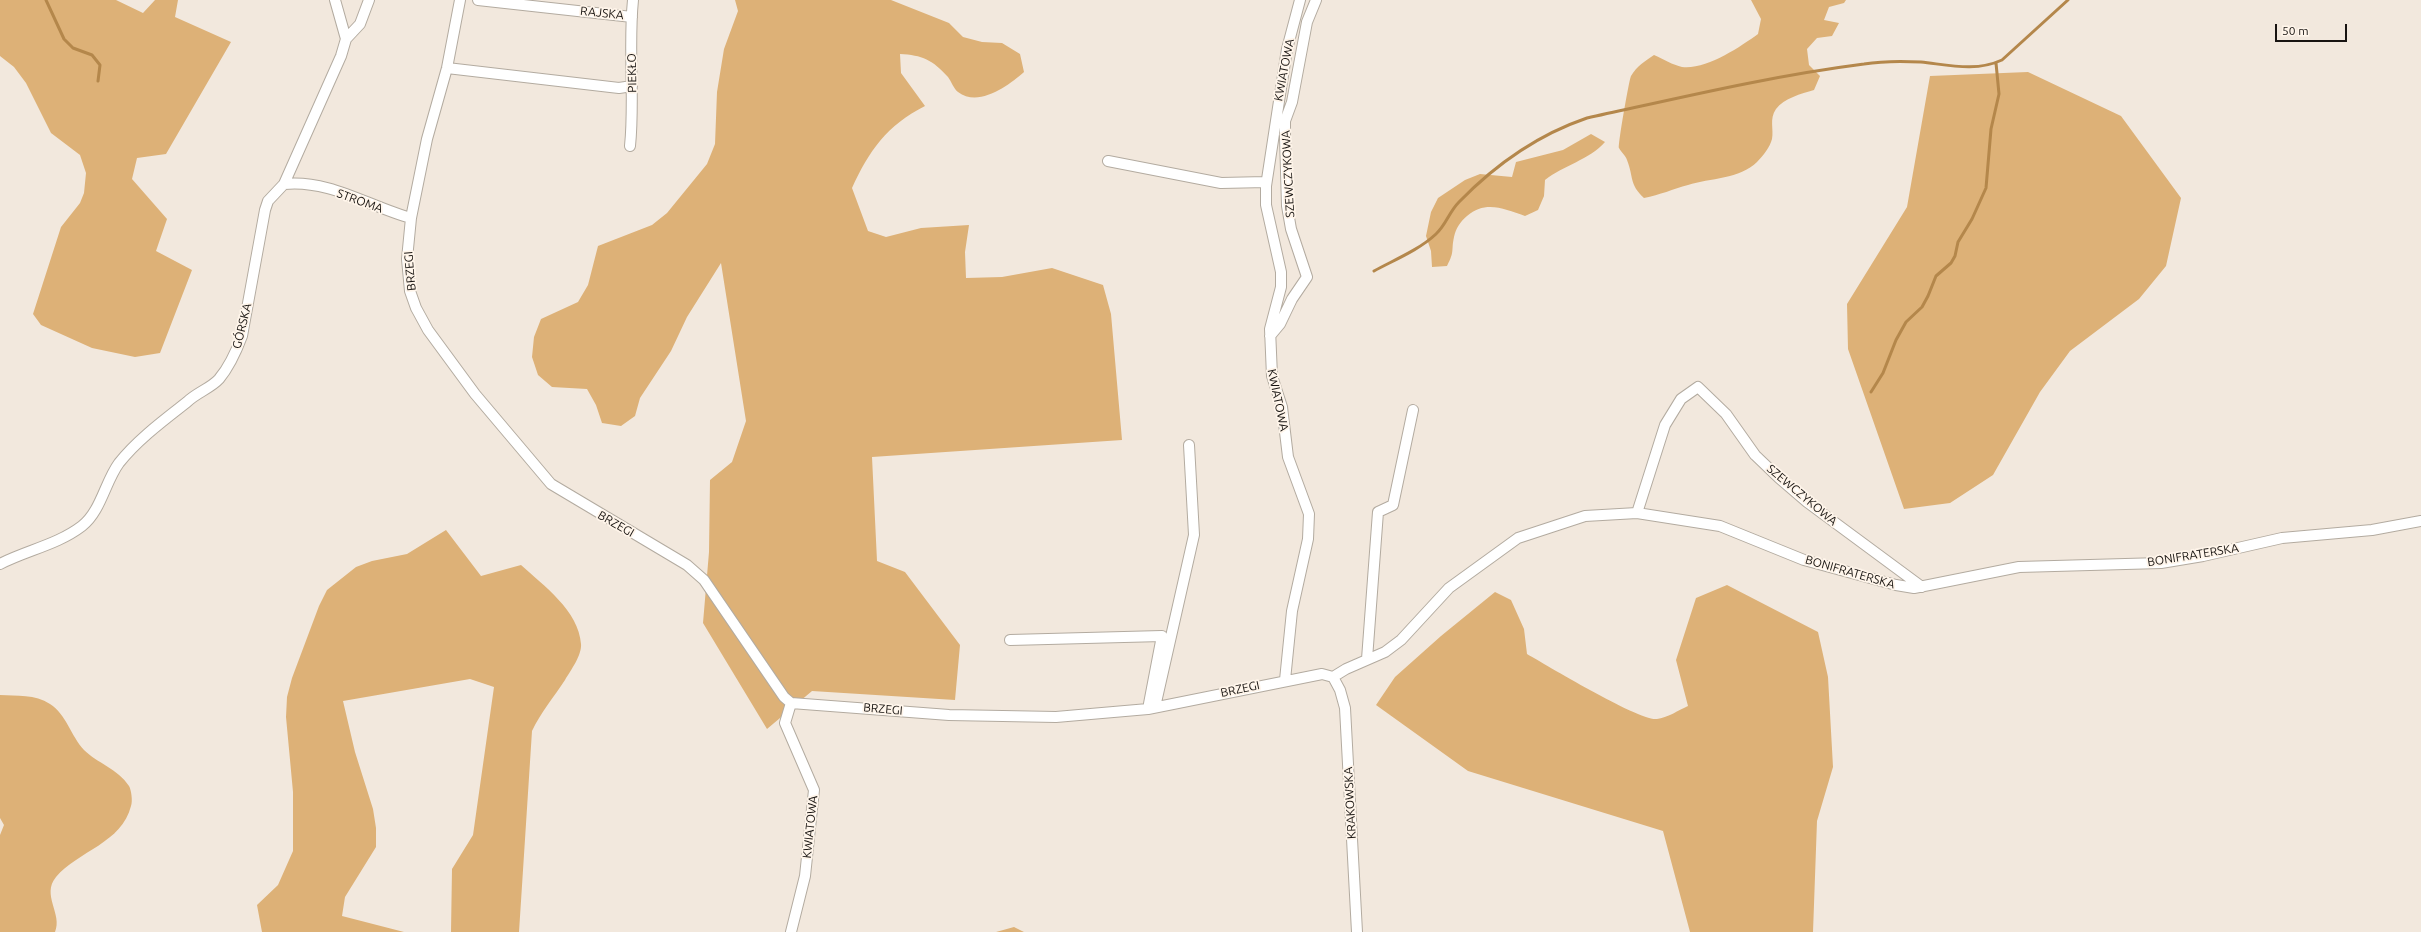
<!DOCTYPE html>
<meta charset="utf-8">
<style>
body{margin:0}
#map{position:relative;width:2421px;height:932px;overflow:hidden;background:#f2e8dd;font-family:Ubuntu,sans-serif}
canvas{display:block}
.scale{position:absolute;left:2275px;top:24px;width:72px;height:18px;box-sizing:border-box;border:2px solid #181411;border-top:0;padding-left:5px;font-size:12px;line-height:14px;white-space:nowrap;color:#181411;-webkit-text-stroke:3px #fff5ea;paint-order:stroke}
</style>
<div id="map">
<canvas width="2421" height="932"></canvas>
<div class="scale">50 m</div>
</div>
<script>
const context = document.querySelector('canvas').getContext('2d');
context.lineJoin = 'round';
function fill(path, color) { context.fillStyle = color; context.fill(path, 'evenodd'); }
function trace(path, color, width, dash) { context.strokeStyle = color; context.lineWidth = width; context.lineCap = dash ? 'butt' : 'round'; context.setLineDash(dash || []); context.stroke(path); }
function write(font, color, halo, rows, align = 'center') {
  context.font = font + ' Ubuntu,sans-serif'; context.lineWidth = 3.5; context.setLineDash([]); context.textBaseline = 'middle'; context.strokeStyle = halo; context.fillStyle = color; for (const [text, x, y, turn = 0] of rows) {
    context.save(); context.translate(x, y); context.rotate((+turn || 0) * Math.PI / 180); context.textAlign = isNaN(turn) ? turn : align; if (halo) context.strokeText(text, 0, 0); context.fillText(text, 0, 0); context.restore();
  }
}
const green = new Path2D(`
 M 0,0 L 116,0 L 143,13 L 155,0 L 178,0 L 175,17 L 231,42 L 166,154 L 137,158 L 132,179 L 167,219 L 156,251 L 192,270 L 160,353 L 135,357 L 92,348 L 41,325 L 33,314 L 61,227 L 80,203 L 84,193 L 86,173 L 80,155 L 51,133 L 26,83 L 14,67 L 0,56 Z
 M 735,0 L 891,0 L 949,23 L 963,37 L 982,42 L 1002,43 L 1020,54 L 1024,72 C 1009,85 979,108 958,92 C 954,89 951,81 948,77 C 933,60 922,55 900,54 L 901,73 L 925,106 C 887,125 869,151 852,188 L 868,231 L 886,237 L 921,228 L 969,225 L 965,252 L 966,278 L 1002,277 L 1052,268 L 1103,285 L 1111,314 L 1122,440 L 872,457 L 877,561 L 905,572 L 960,645 L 955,700 L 812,691 L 767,729 L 703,623 L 709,552 L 710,480 L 732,462 L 746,421 L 721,263 L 687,317 L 671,351 L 640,398 L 635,416 L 621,426 L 602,423 L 596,405 L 587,389 L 552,387 L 538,375 L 532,357 L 534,337 L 541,319 L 578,302 L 588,285 L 598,246 L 652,225 L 667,213 L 707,164 L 715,144 L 717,92 L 724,49 L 738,11 Z
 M 1751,0 L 1846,0 L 1844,3 L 1829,7 L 1824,20 L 1839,23 L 1832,36 L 1817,38 L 1807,49 L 1809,65 L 1820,76 L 1814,90 C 1801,94 1784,98 1776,109 C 1769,119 1774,129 1772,139 C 1770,147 1763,156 1757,162 C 1740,179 1710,178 1688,185 C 1673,189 1660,195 1644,198 C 1629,184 1634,178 1627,160 C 1626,156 1621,152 1619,148 C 1618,144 1629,80 1631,76 C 1637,66 1645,61 1654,55 C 1663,59 1673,65 1682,67 C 1706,70 1740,47 1758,34 L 1761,19 Z
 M 2028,72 L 2121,116 L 2181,198 L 2166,266 L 2139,299 L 2070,351 L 2040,392 L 1993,475 L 1950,503 L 1904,509 L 1848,349 L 1847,304 L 1907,207 L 1930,76 Z
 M 1591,134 L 1605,142 C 1589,160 1564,165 1545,180 L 1544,196 L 1538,210 L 1525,216 C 1504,209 1486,200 1467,216 C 1460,222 1456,228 1454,237 C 1451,251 1455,251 1447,266 L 1432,267 L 1431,251 L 1426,236 L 1431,212 L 1438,198 L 1465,180 L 1480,174 L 1512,177 L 1516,162 L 1563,150 Z
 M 446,530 L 481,576 L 521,565 C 543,585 579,611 581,644 C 582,655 571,670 565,680 C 554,697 541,712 532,731 L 519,932 L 451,932 L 452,869 L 473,835 L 494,687 L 470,679 L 343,701 L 355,752 L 373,809 L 376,828 L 376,847 L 345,897 L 342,916 L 404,932 L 262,932 L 257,905 L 278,885 L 293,851 L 293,792 L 286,717 L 287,697 L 292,678 L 319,606 L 327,590 L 356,567 L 372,561 L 407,554 Z
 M 1727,585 L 1818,632 L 1828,677 L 1833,767 L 1817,821 L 1813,932 L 1690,932 L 1663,831 L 1468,771 L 1376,705 L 1395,677 L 1441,636 L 1495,592 L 1511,600 L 1524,629 L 1527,654 C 1546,665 1641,722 1657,719 C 1667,718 1679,710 1688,706 L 1676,660 L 1696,598 Z
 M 0,695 C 17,696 35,694 50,704 C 66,714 71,736 84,750 C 97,763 118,769 129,786 C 131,789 133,801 131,806 C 122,843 78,851 56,877 C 41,895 63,914 55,932 L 0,932 L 0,835 L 4,825 L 0,818 Z
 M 1014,927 L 1024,932 L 996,932 Z`);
const stream = new Path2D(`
 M 46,0 L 64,39 L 73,48 L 92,55 L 100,65 L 98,81
 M 1374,271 C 1394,260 1419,250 1436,234 C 1446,225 1449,212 1459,202 C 1495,165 1537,135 1587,118 C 1679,98 1770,76 1864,64 C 1882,61 1903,61 1921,62 C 1949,65 1976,72 2002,60 L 2068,0
 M 1871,392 L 1883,373 L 1896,340 L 1906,322 L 1922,307 L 1928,296 L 1936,276 L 1951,263 L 1955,256 L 1958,242 L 1972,219 L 1986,188 L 1991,129 L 1999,94 L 1996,63`);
const street = new Path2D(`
 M 335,0 L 346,39
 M 460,0 L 447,68 L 427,139 L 411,218 L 407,259 L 410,291 L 416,308 L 428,330 L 475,394 L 551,484 L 687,565 L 704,580 L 784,697 L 791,703 L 949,715 L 1056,717 L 1148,709 L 1322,674 L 1333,677
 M 478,0 L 632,17
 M 447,68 L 619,88 L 632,86
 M 630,146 C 635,98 628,49 633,0
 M 1108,161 L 1221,183 L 1266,182
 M 284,184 C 329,179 370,207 411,218
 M 1270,336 L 1280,324 L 1292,299 L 1307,277 L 1291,229 L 1287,206 L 1285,136 L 1285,121 L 1292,102 L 1307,22 L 1316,0
 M 1637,513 L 1665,425 L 1681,399 L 1698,387 L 1726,414 L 1755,455 L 1779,478 L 1807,502 L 1922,587
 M 0,564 C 27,550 57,545 82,526 C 101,511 105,482 119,463 C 137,440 164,420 187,402 C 196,393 211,388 219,379 C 230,366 236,352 242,336 L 265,210 L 268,201 L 284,184 L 341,56 L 346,39 L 360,24 L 369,0
 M 1010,640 L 1162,636 L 1148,709
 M 1367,659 L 1378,512 L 1393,505 L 1413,410
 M 1333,677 L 1346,669 L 1385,652 L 1401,640 L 1449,588 L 1518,538 L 1585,516 L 1637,513 L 1720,526 L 1804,560 L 1896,585 L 1914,588 L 2019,567 L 2161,563 L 2203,556 L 2282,538 L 2372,530 L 2421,521
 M 1333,677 L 1340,690 L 1345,708 L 1357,932
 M 1285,680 L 1292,611 L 1308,539 L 1309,514 L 1288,457 L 1282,407 L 1272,376 L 1270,329 L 1281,287 L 1281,272 L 1266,205 L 1266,186 L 1287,49 L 1300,0
 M 791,703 L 785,723 L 814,790 L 805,876 L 791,932
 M 1155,707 L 1194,535 L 1189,445`);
const streetNames = [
 ["RAJSKA",602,13,6],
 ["KWIATOWA",1284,70,-79],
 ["PIEKŁO",632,73,-91],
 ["SZEWCZYKOWA",1288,174,-93],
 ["STROMA",360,201,20],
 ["BRZEGI",410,271,-95],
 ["GÓRSKA",242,326,-76],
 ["KWIATOWA",1278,400,78],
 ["SZEWCZYKOWA",1802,495,40],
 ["BRZEGI",616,524,30],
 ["BONIFRATERSKA",2193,555,-9],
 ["BONIFRATERSKA",1850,572,16],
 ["BRZEGI",1240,689,-12],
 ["BRZEGI",883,709,5],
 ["KRAKOWSKA",1350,803,-93],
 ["KWIATOWA",810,827,-84]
];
fill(green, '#ddb177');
trace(stream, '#b4874b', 3);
trace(street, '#b3aba0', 12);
trace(street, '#fff', 10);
write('12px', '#181411', '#fff5ea', streetNames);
</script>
